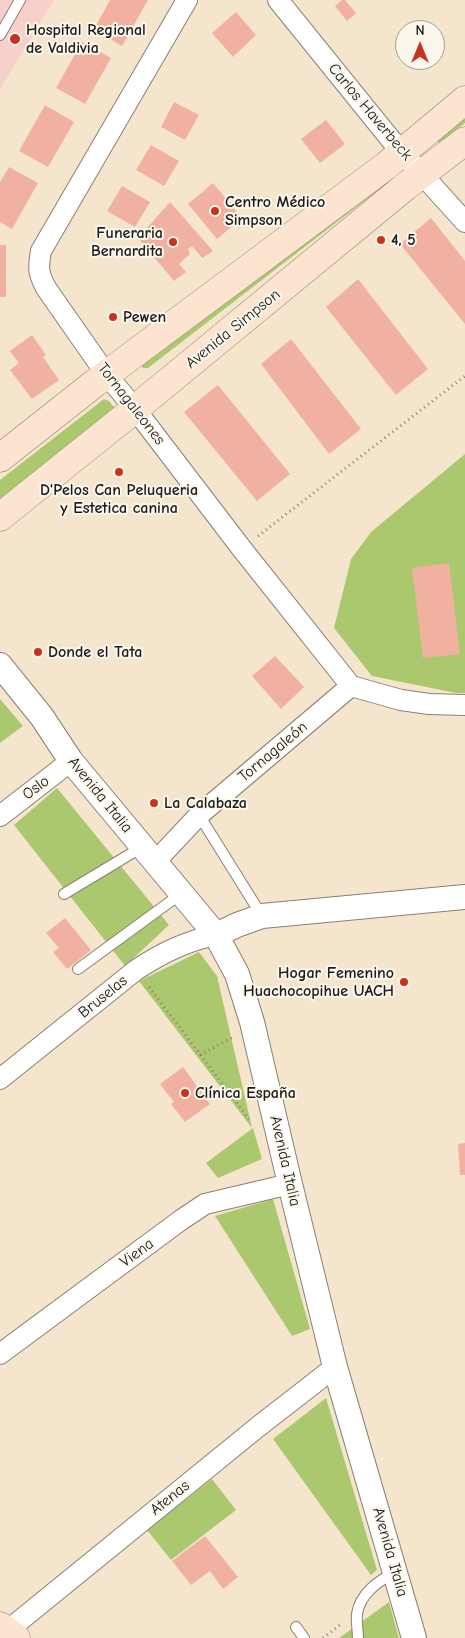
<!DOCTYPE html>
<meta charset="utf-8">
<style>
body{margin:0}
#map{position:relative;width:465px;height:1638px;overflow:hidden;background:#f6e5cd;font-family:"Comic Neue",sans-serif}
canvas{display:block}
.north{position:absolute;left:395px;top:20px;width:50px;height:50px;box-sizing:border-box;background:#fbf7ec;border:1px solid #a29f99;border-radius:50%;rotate:0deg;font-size:14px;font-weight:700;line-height:20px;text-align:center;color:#1c1c1c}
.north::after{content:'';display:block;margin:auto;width:18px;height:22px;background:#c8321e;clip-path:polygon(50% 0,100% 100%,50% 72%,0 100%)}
</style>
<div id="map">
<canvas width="465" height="1638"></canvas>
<div class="north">N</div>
</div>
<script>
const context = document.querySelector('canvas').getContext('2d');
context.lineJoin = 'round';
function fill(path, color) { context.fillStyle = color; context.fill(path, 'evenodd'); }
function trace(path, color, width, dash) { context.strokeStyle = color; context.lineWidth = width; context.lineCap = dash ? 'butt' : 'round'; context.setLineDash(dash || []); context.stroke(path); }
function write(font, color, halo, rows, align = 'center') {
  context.font = font + ' "Comic Neue",sans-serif'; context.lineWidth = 4; context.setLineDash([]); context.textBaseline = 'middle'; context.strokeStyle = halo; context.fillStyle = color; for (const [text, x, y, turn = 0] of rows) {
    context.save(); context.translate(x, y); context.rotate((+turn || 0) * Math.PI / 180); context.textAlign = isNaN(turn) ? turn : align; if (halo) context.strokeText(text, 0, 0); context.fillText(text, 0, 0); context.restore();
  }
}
const built = new Path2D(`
 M 0,0 L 54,0 L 0,89 Z`);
const green = new Path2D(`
 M 465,110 L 465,123 L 439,143 L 432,135 Z
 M 390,178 L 390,181 L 148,368 L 143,368 L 140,364 Z
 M 104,399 L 109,401 L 114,407 L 114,411 L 0,500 L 0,480 Z
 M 465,454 L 465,693 L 456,693 L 372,676 L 334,628 L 351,559 L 371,532 Z
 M 0,699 L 23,726 L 0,743 Z
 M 57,788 L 169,925 L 125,966 L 14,825 Z
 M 199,952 L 217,976 L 252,1128 L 139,981 Z
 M 253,1128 L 262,1159 L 218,1178 L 206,1163 Z
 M 273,1199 L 310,1329 L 292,1336 L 215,1216 Z
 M 326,1398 L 377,1570 L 371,1575 L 273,1439 Z
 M 212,1479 L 236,1510 L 171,1560 L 147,1530 Z
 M 389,1602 L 399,1638 L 339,1638 Z`);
const building = new Path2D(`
 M 110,0 L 148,0 L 122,46 L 94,29 Z
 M 342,0 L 345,0 L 356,13 L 347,21 L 335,6 Z
 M 236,12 L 256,35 L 233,57 L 212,33 Z
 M 82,42 L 111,58 L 85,104 L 56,88 Z
 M 174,102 L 199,115 L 185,140 L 161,127 Z
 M 45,105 L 74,122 L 48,167 L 19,151 Z
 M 326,120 L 345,144 L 320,163 L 301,139 Z
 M 151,145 L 179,161 L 164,186 L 136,170 Z
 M 9,167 L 38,183 L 12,229 L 0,222 L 0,182 Z
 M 213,183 L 242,218 L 217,239 L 188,204 Z
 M 122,186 L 150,202 L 135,227 L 107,211 Z
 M 170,202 L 213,251 L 202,258 L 192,246 L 188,249 L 190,254 L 179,264 L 186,272 L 174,281 L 138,238 Z
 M 431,218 L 465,261 L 465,324 L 400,244 Z
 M 0,245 L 6,245 L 6,297 L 0,297 Z
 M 358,279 L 428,369 L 396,395 L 326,307 Z
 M 32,335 L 46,355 L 43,357 L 59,380 L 32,399 L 10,370 L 19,363 L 10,351 Z
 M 291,339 L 361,429 L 329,454 L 261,364 Z
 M 218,385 L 290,474 L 257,501 L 184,412 Z
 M 449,563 L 460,654 L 423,658 L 412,568 Z
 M 275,656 L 304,687 L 281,709 L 252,676 Z
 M 65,918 L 91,950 L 67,969 L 53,952 L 59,948 L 46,933 Z
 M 183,1067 L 210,1104 L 185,1122 L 171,1104 L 174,1102 L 160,1084 Z
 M 465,1143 L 465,1175 L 460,1175 L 458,1144 Z
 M 205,1536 L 238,1577 L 223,1589 L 210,1571 L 191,1585 L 172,1561 Z`);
const path = new Path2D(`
 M 258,536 L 465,376
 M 149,987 L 249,1119
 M 200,1055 L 233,1037
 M 323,1638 L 340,1625`);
const service = new Path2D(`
 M 0,35 L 20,0
 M 199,815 L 262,916
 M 64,894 L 142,847
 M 78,969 L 182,893
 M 296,1627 L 304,1638
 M 358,1638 C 358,1630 356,1622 357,1614 C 360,1593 379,1581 396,1571`);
const minor = new Path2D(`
 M 187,0 L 41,251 C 38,268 38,273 46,288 L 106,374 L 135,409 L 242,549 L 351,686 L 401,700 L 429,704 L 465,705
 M 278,0 L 392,141 L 465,222
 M 0,816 L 71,761
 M 155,862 L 199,815 L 351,686
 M 0,1079 L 136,970 C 162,953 186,941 216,935
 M 0,1354 L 181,1220 L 205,1204 L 290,1184
 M 6,1638 L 7,1631 L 259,1426 L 335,1367`);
const tertiary = new Path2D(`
 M 0,665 L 42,717 L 71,761 L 216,935 L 237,974 L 252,1022 L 290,1184 L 335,1367 L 414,1638
 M 216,935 L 237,925 L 262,916 L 465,897`);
const secondary = new Path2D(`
 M 0,458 L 95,383 L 387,165 L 465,100
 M 0,517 L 135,409 L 406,186 L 465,141
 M 0,1626 L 16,1638`);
const markers = [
 [15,39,6,"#c8321e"],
 [215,211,5,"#c8321e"],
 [381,240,5,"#c8321e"],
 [173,242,5,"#c8321e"],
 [113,317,5,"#c8321e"],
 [119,472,5,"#c8321e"],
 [38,652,5,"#c8321e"],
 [154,803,5,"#c8321e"],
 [404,982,5,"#c8321e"],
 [185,1093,5,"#c8321e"]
];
const poiNames = [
 ["Hospital Regional",26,30],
 ["de Valdivia",26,48],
 ["Centro Médico",225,202],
 ["Simpson",225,220],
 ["Funeraria",163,233,"right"],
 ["Bernardita",163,251,"right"],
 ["4, 5",391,240],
 ["Pewen",123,317],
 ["D'Pelos Can Peluqueria",119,490,"center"],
 ["y Estetica canina",119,508,"center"],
 ["Donde el Tata",48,652],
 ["La Calabaza",164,803],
 ["Hogar Femenino",394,973,"right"],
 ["Huachocopihue UACH",394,991,"right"],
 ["Clínica España",195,1093]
];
const streetNames = [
 ["Carlos Haverbeck",370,112,50],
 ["Avenida Simpson",233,329,-39],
 ["Tornagaleones",131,404,52],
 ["Tornagaleón",273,752,-40],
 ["Oslo",36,788,-37],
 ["Avenida Italia",100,795,51],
 ["Bruselas",103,997,-39],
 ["Avenida Italia",285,1161,77],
 ["Viena",137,1253,-36],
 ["Atenas",170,1498,-39],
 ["Avenida Italia",390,1552,74]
];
fill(built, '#f7d0cc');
fill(green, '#acc86f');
fill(building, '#f1b1a1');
trace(service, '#898074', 12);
trace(minor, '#898074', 22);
trace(tertiary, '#898074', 26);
trace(secondary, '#898074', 29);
trace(path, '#898074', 3, [1, 4]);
trace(service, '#fff', 10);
trace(minor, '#fff', 20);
trace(tertiary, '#fff', 24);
trace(secondary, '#fde4d0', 28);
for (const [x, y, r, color] of markers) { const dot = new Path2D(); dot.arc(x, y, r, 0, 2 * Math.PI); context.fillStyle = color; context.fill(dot); trace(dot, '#fbf7ec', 2); }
write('bold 16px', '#1c1c1c', '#fbf7ec', poiNames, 'left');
write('16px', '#1c1c1c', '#fbf7ec', streetNames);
</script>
